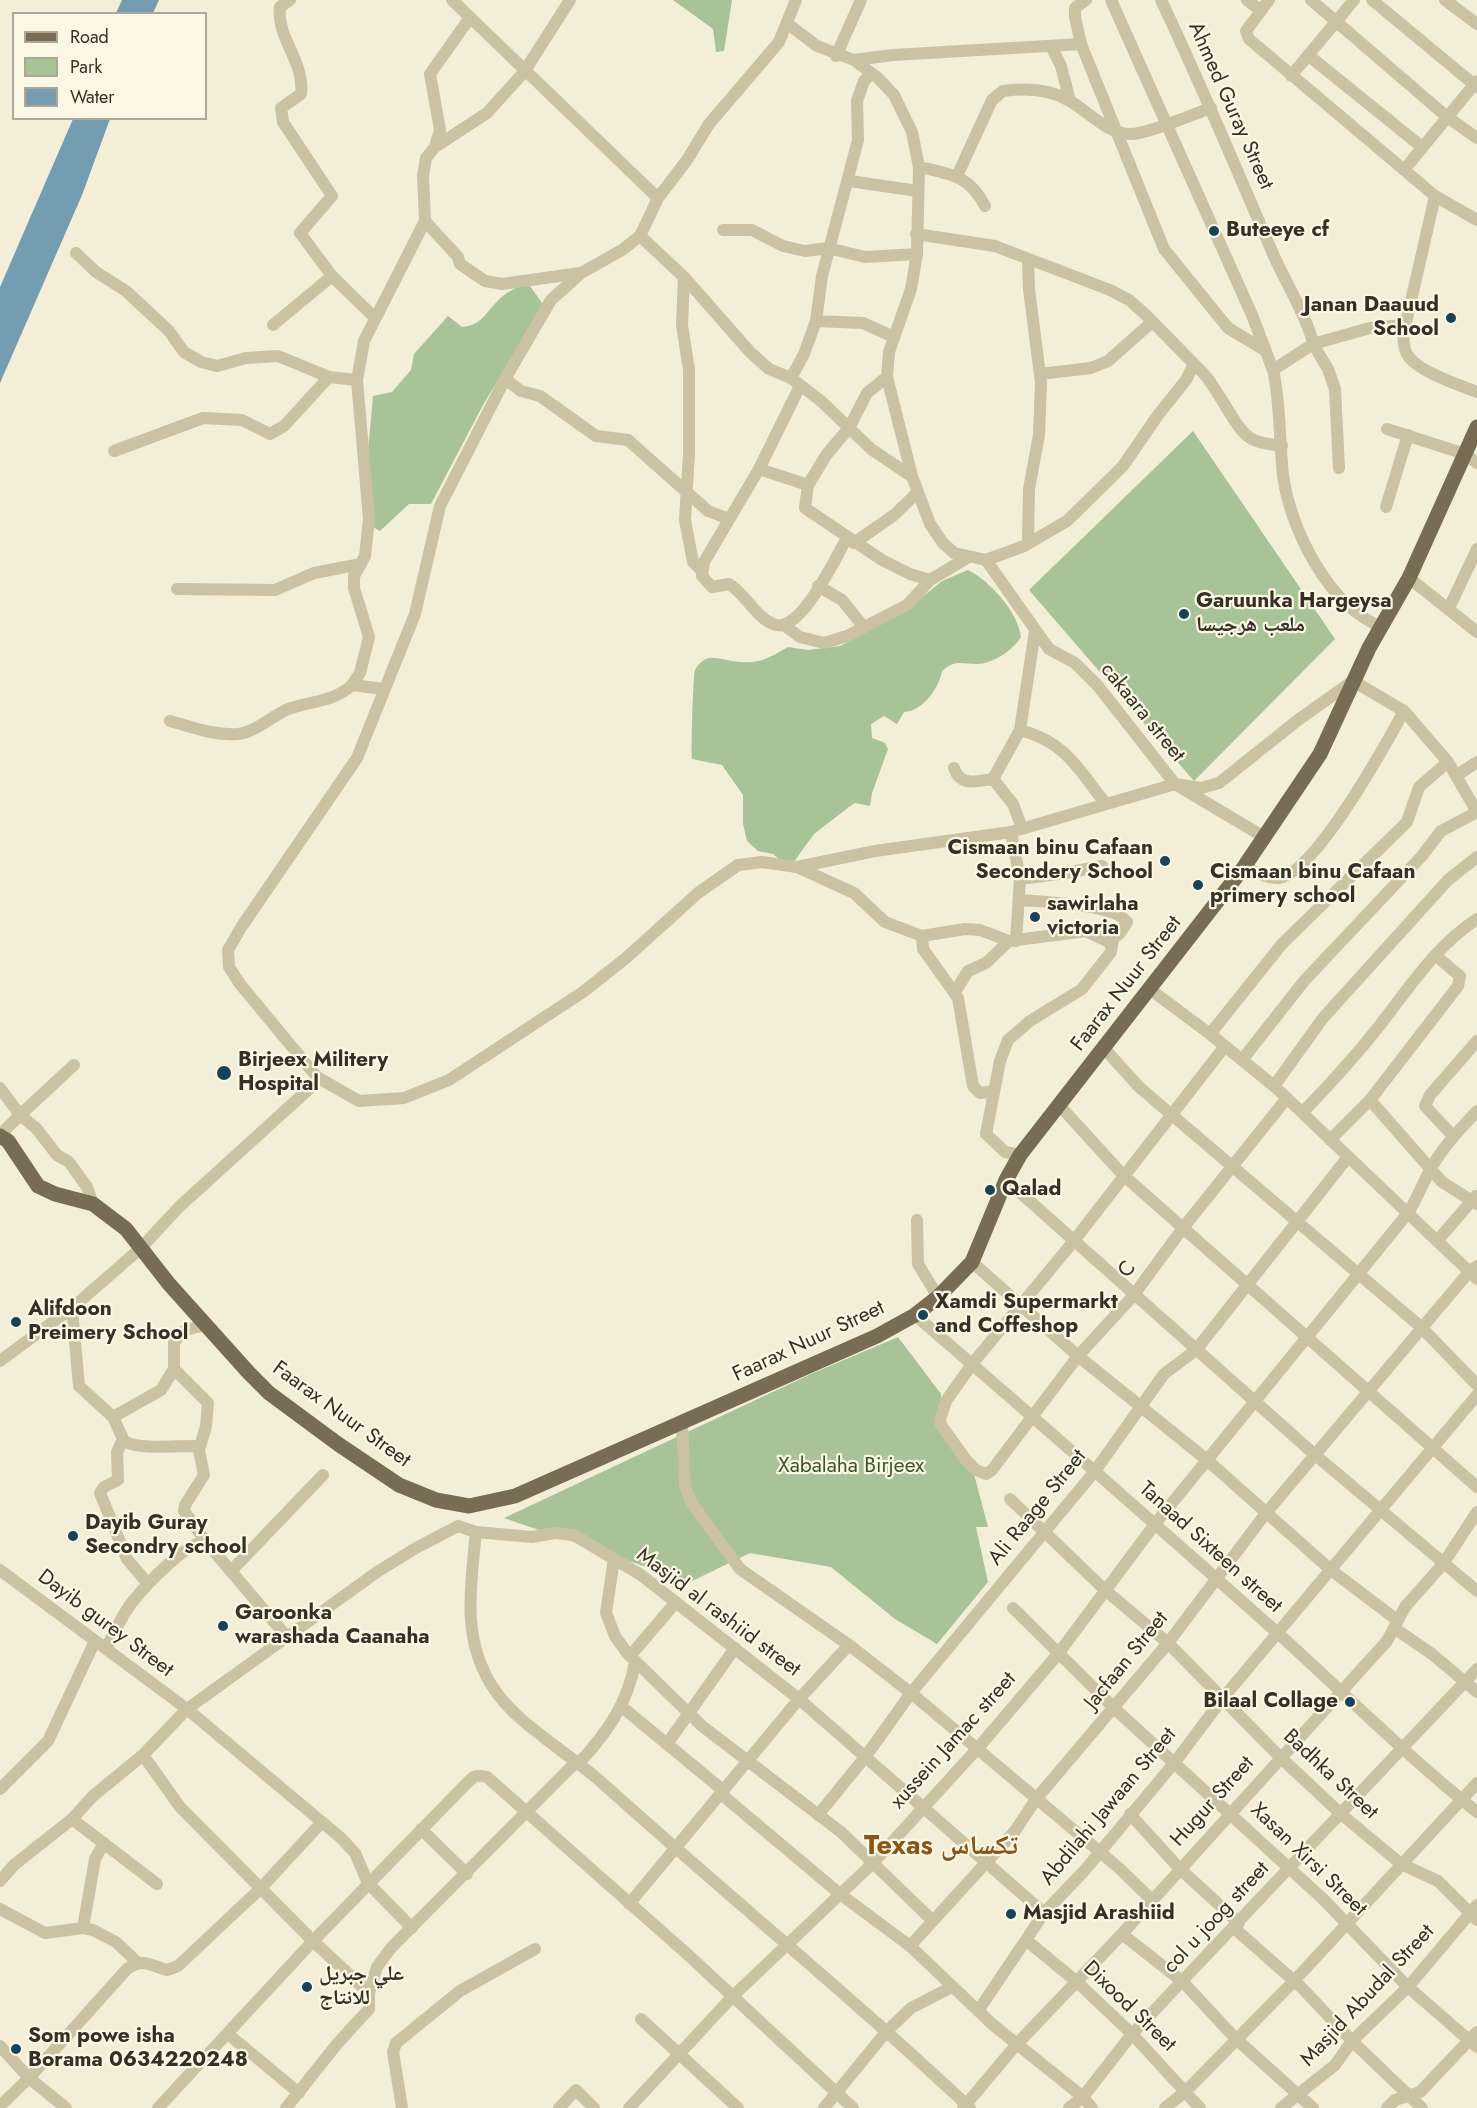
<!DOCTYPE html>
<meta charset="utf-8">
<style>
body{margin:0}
#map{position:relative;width:1477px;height:2108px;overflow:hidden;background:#f3eed7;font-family:Jost,sans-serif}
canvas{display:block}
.legend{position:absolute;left:12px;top:12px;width:195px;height:108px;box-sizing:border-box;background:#faf7e4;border:2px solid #aca798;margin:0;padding:8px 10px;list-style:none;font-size:18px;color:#362f25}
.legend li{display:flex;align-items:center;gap:12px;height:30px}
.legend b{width:30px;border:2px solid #aca798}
</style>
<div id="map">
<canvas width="1477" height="2108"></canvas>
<ul class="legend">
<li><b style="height:8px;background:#796c55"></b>Road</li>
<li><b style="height:16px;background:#a7c397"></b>Park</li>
<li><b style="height:16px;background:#749db2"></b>Water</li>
</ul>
</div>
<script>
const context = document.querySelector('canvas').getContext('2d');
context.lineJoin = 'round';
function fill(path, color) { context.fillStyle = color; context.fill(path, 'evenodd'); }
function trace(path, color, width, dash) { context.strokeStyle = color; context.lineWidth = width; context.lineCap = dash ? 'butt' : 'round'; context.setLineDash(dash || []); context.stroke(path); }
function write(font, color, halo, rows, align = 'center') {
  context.font = font + ' Jost,"Noto Naskh Arabic",sans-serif'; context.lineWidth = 4.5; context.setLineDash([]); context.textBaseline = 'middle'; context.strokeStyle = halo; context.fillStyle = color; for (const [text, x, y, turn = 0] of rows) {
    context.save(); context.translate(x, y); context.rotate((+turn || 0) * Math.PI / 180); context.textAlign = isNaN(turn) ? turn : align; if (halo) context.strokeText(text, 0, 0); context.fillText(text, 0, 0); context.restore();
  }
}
const green = new Path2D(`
 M 673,0 L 732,0 L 724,51 L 716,52 L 713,29 Z
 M 524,284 L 530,286 L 542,303 L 541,309 L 483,405 L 431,504 L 409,504 L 380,531 L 373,527 L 368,452 L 373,396 L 392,392 L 411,370 L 414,354 L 448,316 L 462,327 C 483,326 488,308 503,296 C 509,291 516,288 524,284 Z
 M 1193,431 L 1335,639 L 1194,781 L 1029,590 Z
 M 968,570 C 990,581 1018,612 1021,637 C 1013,650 993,664 977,664 C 961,664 956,659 942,671 C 939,688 923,711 904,712 L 897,724 L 884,716 L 871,724 L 872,738 L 885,743 L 888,749 L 872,793 L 870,806 L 855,803 L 849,807 L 814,834 L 793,863 L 785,864 L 773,854 L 758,851 L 747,841 L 743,824 L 743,795 L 722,765 L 692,759 C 691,751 693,676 695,670 C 697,666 703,659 709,658 C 715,657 725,660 732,661 C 758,665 765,660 788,647 L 808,650 L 840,646 L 905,611 L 942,581 Z
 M 898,1337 L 941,1394 L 940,1420 L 974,1474 L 988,1527 L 976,1527 L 988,1582 L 937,1644 L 895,1619 L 831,1567 L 750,1553 L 690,1582 L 504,1518 L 811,1374 Z`);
const water = new Path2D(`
 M 122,0 L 159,0 L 153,13 L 116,13 Z
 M 73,119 L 110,119 L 82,195 L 0,383 L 0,287 Z`);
const minor = new Path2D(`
 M 290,0 L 280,7 C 276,38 305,61 301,94 L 281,108 L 283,122 L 332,196 L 300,233 L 332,276 L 375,318
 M 452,0 L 658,198
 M 796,0 L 779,42 L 709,124 L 687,160 L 658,198 L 640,236 L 622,250 L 581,273 L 551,300 L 505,379 L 440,506 L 415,614 L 357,758 L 242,926 L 228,950 L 229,967 L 240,984 L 317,1077 L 359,1101 L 404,1098 L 449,1080 L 583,992 L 626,958 L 698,893 L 738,865 L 762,862 L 797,867 L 875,851 L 1011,832 L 1175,784 L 1201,788 L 1219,783 L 1298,720 L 1353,681 L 1404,711 L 1448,762 L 1477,812 L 1441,831 L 1421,857 L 1304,981 L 1242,1060
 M 1086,0 L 1075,8 L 1075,17 L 1081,44 L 1164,249 L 1228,328 L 1263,349
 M 1111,0 L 1252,315 L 1273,370
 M 1161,0 C 1201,84 1237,171 1274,256 C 1284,279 1310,323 1313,344 L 1273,370 C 1281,405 1279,440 1283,475 C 1290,529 1329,607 1382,627
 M 1247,0 L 1260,10
 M 1269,0 L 1246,31 L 1249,39 L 1435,196 L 1477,220
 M 1311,0 L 1446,116 L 1477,138
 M 1372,0 L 1477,87
 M 1445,0 L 1477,24
 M 788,24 L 817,46 L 854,60 L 893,55 L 1081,44
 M 1051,46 L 1061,66 L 1070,101
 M 1308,55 L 1422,147
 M 836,56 L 861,0
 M 854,60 L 878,78 L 894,95 L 912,132 L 919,167 L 917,254 L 911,289 L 889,352 L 887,377 L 912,476 L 930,524 L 943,543 L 954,553 L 986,560 L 1024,546 L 1067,521 L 1123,466 L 1158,415 L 1186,380 L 1194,364 L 1145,314 L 1129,300 L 1110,290 L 995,246 L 916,234
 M 1291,76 L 1354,0
 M 435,147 L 440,130 L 430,74 L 469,19
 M 919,167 C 950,174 969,175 985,206
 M 1404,170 L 1477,81
 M 957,176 L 992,100 L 1003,91 C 1026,88 1050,89 1070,101 C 1089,112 1107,134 1131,134 C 1150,133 1191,115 1211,108
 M 849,181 L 918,191
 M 1435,196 L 1403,336 C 1404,341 1404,350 1407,354 C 1416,371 1459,385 1477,392
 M 425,221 L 458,257 L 460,264 L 485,281 L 502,284 L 580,273
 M 723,230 L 752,230 L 783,246 L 805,251 L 828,248 L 865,257 L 917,254
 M 640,236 L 684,277 L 750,352 L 769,369 L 791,378 L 821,401 L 871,449 L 911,476
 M 76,253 L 96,272 L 126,291 L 169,331 L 184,352 L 201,362 L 217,366 L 246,358 L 278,356 L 329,377 L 357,380
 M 684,277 L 682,325 L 689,370 L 689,454 L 685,520 L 693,562 L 702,571
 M 816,321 L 863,323 L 894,337
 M 273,325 L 332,276
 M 1194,364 C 1218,384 1231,424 1250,438 C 1259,444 1271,444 1282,446
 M 1040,374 L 1091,368 L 1108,361 L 1152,322
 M 887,377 L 867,393 L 849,428 L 827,454 L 808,485 L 805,508 L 882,560 L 910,574 L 930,580
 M 791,378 L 804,354 L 816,321 L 822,276 L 858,140 L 857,101 L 864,81 L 871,74
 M 505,379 L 521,391 L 540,396 L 596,436 L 628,440 L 708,511 L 729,519
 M 800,386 L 759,469 L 704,562 L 702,576 L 712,587 L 729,584 C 746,594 754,616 773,624 C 800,636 835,558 847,538
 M 1387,429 L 1465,454 L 1477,463
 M 114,451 L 203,418 L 242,420 L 270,434 L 284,426 L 329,377
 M 1339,468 L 1335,389 L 1328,369 L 1313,344 L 1370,328 L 1405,325
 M 759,469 L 808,485
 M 1386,507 L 1408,435
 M 1028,542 L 1029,489 L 1039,435 L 1041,383 L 1029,289 L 1028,261
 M 854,543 L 894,515 L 918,492
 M 986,560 L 1049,649 L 1075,663 L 1098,686 L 1175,784 L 1264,837
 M 1409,578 L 1477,632
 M 818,586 L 842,600 L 863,626
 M 177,589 L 275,590 L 314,573 L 361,564
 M 1449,608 L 1477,549
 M 785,626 L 800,637 L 824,643 L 847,636 L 907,605 L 930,580 L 967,558
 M 352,685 L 360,673 L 369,637 L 354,588 L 354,576 L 365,556 L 369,519 L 357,380 L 364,341 L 425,221 L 423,176 L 426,158 L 435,147 L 487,113 L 524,72 L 570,0
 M 170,721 C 192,727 215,736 238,734 C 256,732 272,716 288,709 C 310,701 334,702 352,685 L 384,689
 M 1020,730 C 1066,742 1078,769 1106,804
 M 954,768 C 960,787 976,781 993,779
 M 1456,776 L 1477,762
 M 1022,828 L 1013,804 L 993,779 L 1020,730 L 1035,631
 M 1011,832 L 1020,879 L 1016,941
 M 797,867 L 854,893 L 885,922 L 922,936 L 965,929 L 980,930 L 1009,941 L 1086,931 L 1109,942 L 1120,933 L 1127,922 C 1114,904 1043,902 1020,900
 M 1244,867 C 1255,872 1268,879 1279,878 C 1315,873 1386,744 1404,711
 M 1020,879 L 1066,873 L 1102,866
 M 922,936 L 923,949 L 958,998 L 973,1086 L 980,1093 L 994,1091
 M 1151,990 L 1210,1034 L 1274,1086 L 1477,1279
 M 955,992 L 968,971 L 986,963 L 1009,941
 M 1210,1034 L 1282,944 L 1407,822 L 1419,787 L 1448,762
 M 1225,1046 L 1073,1242 L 972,1364 L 946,1401 L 940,1420 L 941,1425 L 966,1460 L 976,1470 L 986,1474 L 992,1470 L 1078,1356 L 1133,1296 L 1183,1228 L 1287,1098
 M 1103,1047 L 1139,1087 L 1421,1327 L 1477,1385
 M 74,1065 L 20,1115 L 36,1128 L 57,1155 L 69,1162 L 87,1187 L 93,1204
 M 1274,1086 L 1323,1018 L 1448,880 L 1477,857
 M 0,1088 L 20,1115 L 0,1135
 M 1370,1100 L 1442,1182 L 1477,1204
 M 1060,1106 L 1123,1175 L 1477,1487
 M 1303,1112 C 1328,1086 1353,1059 1376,1030 C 1407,991 1435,946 1477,919
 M 1453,1136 L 1425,1106 L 1430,1095 L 1477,1041
 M 1330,1140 L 1370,1100 L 1458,986 L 1460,976 L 1435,955
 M 1020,1155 L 1005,1152 L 986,1134 L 1000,1061 L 1008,1040 L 1030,1021 L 1082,989 L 1111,952 L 1113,939
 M 1006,1180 L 1314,1454 L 1477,1591
 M 917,1220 L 918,1264 L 938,1297
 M 1437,1241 L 1476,1196
 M 972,1262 L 1078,1356 L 1207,1460 L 1331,1570 L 1397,1620
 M 72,1308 L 79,1386 L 113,1417 L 123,1439 L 117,1452 L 118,1480 L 104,1487 L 100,1493 L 127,1559 L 148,1584
 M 915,1315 C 1038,1421 1160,1528 1281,1636 C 1346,1695 1408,1757 1477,1812
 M 206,1325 L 185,1330 L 174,1342 L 174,1369 L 208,1403 L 206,1426 L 199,1450 L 204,1475 L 185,1505 L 184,1511 L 206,1542 L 287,1637
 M 0,1361 L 72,1308 L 141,1248 L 179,1207 L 310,1088 L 317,1077
 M 113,1417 L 161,1390 L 174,1369
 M 682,1424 L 685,1486 L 691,1502 L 740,1569 L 849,1645 L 911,1693 L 1119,1868 L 1152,1900
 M 123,1441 C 143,1451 177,1445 200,1446
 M 1010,1499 L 1105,1590 L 1168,1643 L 1280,1757 L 1341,1814 L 1401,1864 L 1438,1881 L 1477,1920
 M 458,1526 L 476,1532 L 532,1537 L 555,1533 L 574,1535 L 641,1575 L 799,1699 L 1044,1913
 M 476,1532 C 471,1585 461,1637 492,1686 C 515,1723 566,1751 600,1781 C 722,1891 850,1995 970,2108
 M 614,1559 L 606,1613 L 615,1636 L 627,1653 L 702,1726 L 841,1832 L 933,1921
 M 0,1570 L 187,1709 L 341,1838 L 355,1853 L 368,1883 L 412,1928
 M 232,1570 L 323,1475
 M 1013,1608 L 1115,1709 L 1323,1899 L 1408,1987 L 1477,2047
 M 1394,1628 L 1432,1654 L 1477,1692
 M 106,1649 C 114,1633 122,1614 134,1600 C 145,1586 188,1540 206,1542
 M 630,1656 L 676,1602
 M 622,1707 L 724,1791
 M 667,1744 L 735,1648
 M 143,1755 L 180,1807 L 313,1941 L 369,1993
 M 579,1763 C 607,1733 628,1703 635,1662
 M 0,1789 L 48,1741 L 95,1641
 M 721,1794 L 840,1894 L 910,1946 L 992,2024 L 1083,2097 L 1092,2108
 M 1130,1814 L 1179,1868 L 1239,1923
 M 818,1815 L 866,1756 L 911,1693 L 1095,1471 L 1164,1374 L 1196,1350 L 1348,1157
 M 72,1819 L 157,1884
 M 421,1829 L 467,1874
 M 0,1881 L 14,1865 L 72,1819 L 93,1796 L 143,1755 L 187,1709 L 377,1572 L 416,1548 L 458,1526
 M 629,1904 L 799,1699 L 849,1645
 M 0,1909 L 45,1933 L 83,1928 L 93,1930 L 116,1942 L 137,1962
 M 83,1928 L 95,1859 L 104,1843
 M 1234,1928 L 1301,1987 L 1352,2041 L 1422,2108
 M 1122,1934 L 1183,1982 L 1235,2038 L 1313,2108
 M 1026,1940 L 1077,1982 L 1132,2034 L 1200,2108
 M 910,1946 L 1015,1831 L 1036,1799 L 1168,1643 L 1266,1513 L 1469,1272 L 1477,1266
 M 978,2011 L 1044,1913 L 1085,1870 L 1175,1762 L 1223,1698 L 1477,1395
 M 641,2019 L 738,2108
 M 228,2034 L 299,2093
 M 0,2046 L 29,2078 L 66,2108
 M 0,2106 L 29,2078 L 127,1969 C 144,1957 150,1966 167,1970 L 178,1966 L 261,1888 L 322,1822
 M 158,2108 L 313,1941 L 467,1783 C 474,1776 477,1774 487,1777 L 686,1953 L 853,2108
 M 286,2108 L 337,2044 L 369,2009 L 369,1993 L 377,1967 L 391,1948 L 577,1761
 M 402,2108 L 393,2052 L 396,2043 L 460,1991 L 535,1949
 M 559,2108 L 576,2090 L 594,2108
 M 629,2108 L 732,1997 L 872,1864 L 978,1748 L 1058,1654 L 1155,1524 L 1408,1213 C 1417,1199 1422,1185 1430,1170 C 1442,1148 1460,1129 1477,1111
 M 824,2108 L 886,2032 L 911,2008 L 952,1987
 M 963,2108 L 1016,2045 L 1122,1934 L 1387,1641 L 1405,1607 L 1443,1564 L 1477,1512
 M 1069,2108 L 1083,2097 L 1132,2034 L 1477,1669
 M 1165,2108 L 1186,2091 L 1294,1981 L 1477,1783
 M 1281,2108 L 1335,2065 L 1352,2041 L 1408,1987 L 1477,1905
 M 1387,2108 L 1395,2100 L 1420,2092 L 1477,2032`);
const major = new Path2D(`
 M 0,1136 L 8,1141 L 38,1186 L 55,1194 L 93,1204 L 126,1229 L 169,1284 L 249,1373 L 269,1393 L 338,1444 L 399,1485 L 436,1500 L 469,1506 L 515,1496 L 877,1336 L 915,1315 L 938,1297 L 972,1262 L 1006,1180 L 1020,1155 L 1244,867 L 1320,754 L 1369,648 L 1409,578 L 1477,427`);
const markers = [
 [1214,231,6,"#18425a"],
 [1451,318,6,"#18425a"],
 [1184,614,6,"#18425a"],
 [1165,861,6,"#18425a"],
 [1198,885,6,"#18425a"],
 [1035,917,6,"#18425a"],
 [224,1073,8,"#18425a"],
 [990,1190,6,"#18425a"],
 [923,1315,6,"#18425a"],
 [16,1322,6,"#18425a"],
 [73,1536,6,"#18425a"],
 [223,1626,6,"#18425a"],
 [1350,1702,6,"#18425a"],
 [1011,1914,6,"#18425a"],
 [307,1987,6,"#18425a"],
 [16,2049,6,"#18425a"]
];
const streetNames = [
 ["Ahmed Guray Street",1230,106,66],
 ["cakaara street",1142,713,51],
 ["Faarax Nuur Street",1127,984,-52],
 ["C",1128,1270,-54],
 ["Faarax Nuur Street",809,1342,-25],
 ["Faarax Nuur Street",341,1415,36],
 ["Ali Raage Street",1038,1508,-51],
 ["Tanaad Sixteen street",1210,1548,42],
 ["Masjid al rashiid street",718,1613,37],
 ["Dayib gurey Street",105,1624,37],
 ["Jacfaan Street",1127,1661,-51],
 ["xussein Jamac street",954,1741,-48],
 ["Badhka Street",1330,1775,43],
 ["Hugur Street",1213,1802,-48],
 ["Abdilahi Jawaan Street",1109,1807,-50],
 ["Xasan Xirsi Street",1308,1860,44],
 ["col u joog street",1217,1918,-47],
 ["Masjid Abudal Street",1368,1996,-47],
 ["Dixood Street",1129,2007,44]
];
const poiNames = [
 ["Buteeye cf",1226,231],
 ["Janan Daauud",1439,306,"right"],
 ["School",1439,330,"right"],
 ["Garuunka Hargeysa",1196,602],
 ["ملعب هرجيسا",1196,626],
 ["Cismaan binu Cafaan",1153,849,"right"],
 ["Secondery School",1153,873,"right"],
 ["Cismaan binu Cafaan",1210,873],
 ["primery school",1210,897],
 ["sawirlaha",1047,905],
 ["victoria",1047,929],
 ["Birjeex Militery",238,1061],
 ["Hospital",238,1085],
 ["Qalad",1002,1190],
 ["Xamdi Supermarkt",935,1303],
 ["and Coffeshop",935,1327],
 ["Alifdoon",28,1310],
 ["Preimery School",28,1334],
 ["Dayib Guray",85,1524],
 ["Secondry school",85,1548],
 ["Garoonka",235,1614],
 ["warashada Caanaha",235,1638],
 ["Bilaal Collage",1338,1702,"right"],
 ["Masjid Arashiid",1023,1914],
 ["علي جبريل",319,1975],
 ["للانتاج",319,1999],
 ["Som powe isha",28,2037],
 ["Borama 0634220248",28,2061]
];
const parkNames = [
 ["Xabalaha Birjeex",851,1467]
];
const districtNames = [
 ["Texas تكساس",941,1847]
];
fill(green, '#a7c397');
fill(water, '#749db2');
trace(minor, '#cbc1a3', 12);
trace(major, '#796c55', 15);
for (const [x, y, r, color] of markers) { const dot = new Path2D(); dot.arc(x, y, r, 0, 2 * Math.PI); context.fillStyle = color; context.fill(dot); trace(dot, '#faf7e4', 2); }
write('21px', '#362f25', '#faf7e4', streetNames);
write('bold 21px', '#362f25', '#faf7e4', poiNames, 'left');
write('21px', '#375627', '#faf7e4', parkNames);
write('bold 27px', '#8a5519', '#faf7e4', districtNames);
</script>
